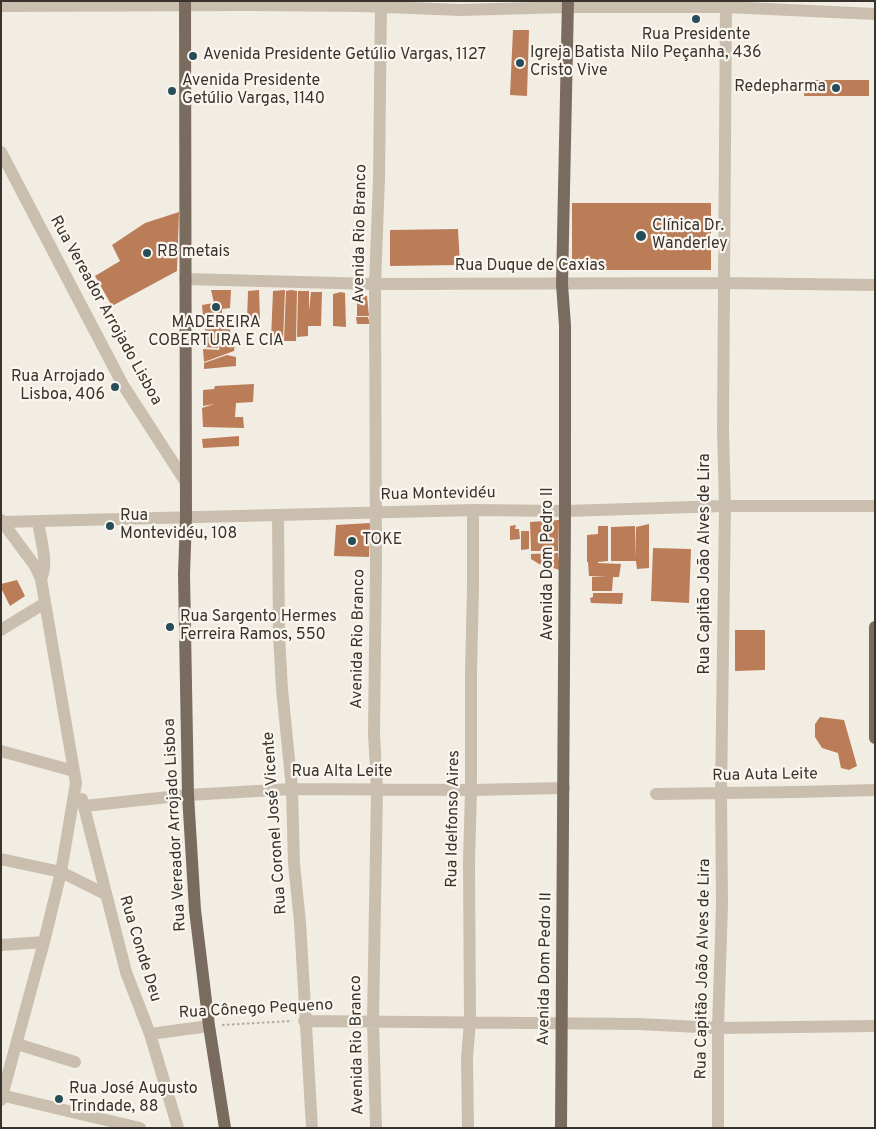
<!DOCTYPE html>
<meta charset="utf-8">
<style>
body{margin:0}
#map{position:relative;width:876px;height:1129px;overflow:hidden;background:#f2ede3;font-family:Overpass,sans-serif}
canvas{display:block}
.frame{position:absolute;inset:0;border:2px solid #39322d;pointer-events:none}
</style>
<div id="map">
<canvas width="876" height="1129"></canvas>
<div class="frame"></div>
</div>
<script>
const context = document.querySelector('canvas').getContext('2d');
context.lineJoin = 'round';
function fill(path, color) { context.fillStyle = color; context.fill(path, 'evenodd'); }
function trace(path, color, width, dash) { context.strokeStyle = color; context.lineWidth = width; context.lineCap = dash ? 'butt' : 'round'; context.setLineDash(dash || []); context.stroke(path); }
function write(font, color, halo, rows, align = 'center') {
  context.font = font + ' Overpass,sans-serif'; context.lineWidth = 4.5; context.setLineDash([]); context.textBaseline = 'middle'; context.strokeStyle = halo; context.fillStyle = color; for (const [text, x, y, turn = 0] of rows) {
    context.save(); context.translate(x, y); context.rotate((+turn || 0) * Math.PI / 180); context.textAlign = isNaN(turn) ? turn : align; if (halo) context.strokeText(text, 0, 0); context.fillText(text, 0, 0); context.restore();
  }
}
const building = new Path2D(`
 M 513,30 L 529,30 L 527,96 L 510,95 Z
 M 804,80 L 869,80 L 869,96 L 804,96 Z
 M 572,203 L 711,203 L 711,270 L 572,270 Z
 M 179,212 L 177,271 L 112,306 L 95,276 L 120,261 L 112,245 L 145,223 Z
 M 458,229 L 460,265 L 390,266 L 390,230 Z
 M 211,290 L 231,290 L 230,308 L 222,309 L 222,326 L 204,327 L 202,305 L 214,303 Z
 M 259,290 L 260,320 L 254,319 L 247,321 L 248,291 Z
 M 285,290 L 283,341 L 271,340 L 273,291 Z
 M 291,290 L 297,291 L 296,341 L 284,341 L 286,291 Z
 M 298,291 L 309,291 L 309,311 L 311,292 L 322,292 L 321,326 L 308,326 L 308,336 L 297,337 Z
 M 341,292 L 345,293 L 346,327 L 333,326 L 333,294 Z
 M 357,295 L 367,296 L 369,316 L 357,316 Z
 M 356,317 L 368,317 L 370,324 L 357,324 Z
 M 229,326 L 232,338 L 207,340 L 205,328 Z
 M 203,340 L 218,340 L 218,348 L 203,347 Z
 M 220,341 L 235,343 L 234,351 L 204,362 L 203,349 L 219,350 Z
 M 227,355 L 236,357 L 236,366 L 204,369 L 204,363 Z
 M 254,384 L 253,402 L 236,403 L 235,417 L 243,417 L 244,428 L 203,427 L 202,408 L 214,404 L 203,406 L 203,390 L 214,389 L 215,386 Z
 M 239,436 L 239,446 L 203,448 L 202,439 Z
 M 559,520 L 558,551 L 531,551 L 530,522 Z
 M 370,523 L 369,557 L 334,556 L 336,525 Z
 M 649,524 L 649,568 L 637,569 L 636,561 L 611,561 L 611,527 L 635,526 L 636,559 L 636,527 Z
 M 516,525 L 515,529 L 519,529 L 520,539 L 510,540 L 510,526 Z
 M 598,526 L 608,526 L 608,561 L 598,562 L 598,549 L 598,563 L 621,564 L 619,577 L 613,577 L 612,591 L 592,591 L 592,577 L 607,577 L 589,576 L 588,562 L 587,562 L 587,535 L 598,534 Z
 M 521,531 L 529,531 L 529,549 L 521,550 Z
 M 653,548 L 691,549 L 689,603 L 651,601 Z
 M 558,553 L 560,570 L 539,564 L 531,559 L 531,554 Z
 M 17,580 L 25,596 L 10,606 L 1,588 L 1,584 Z
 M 593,593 L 623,593 L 622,604 L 591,603 L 590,598 L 593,597 Z
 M 735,630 L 765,630 L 765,670 L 735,671 Z
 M 820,717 L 844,720 L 857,766 L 849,770 L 841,768 L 838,753 L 822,748 L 815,737 L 815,724 Z`);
const path = new Path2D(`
 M 222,1025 L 292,1021`);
const minor = new Path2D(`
 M 1,6 L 248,5 L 361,6 L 460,10 L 568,7 L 726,7 L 875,14
 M 1,152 L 123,385 L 185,481
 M 185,279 L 375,284 L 725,283 L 875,285
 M 278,516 L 279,636 L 282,689 L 292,789 L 294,864 L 300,922 L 312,1128
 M 1,520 L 35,566 L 41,579 L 76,783 L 61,872 L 44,942 L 1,1100
 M 38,521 C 40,538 49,564 41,579
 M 2,522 L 473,510 L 565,511 L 725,506 L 875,506
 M 1,630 L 45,603
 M 1,751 L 74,771
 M 656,794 L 797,792 L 875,790
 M 82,799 L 126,972 L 150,1034 L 178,1128
 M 84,806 L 188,795 L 292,789 L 471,790 L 564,788
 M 1,859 L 61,872 L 105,894
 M 1,945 L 44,942
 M 304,1021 L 639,1024 L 718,1028 L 875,1026
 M 150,1034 L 209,1026
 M 17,1044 L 75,1062
 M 1,1095 L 140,1128
 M 376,1128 L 373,1021 L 377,790 L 374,733 L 376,564 L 375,284 L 379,179 L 381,1
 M 468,1128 L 467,1058 L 470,1021 L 469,863 L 471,790 L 471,672 L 473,587 L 473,510
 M 718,1128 L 718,1028 L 722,904 L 721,793 L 725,506 L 723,430 L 726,1`);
const major = new Path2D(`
 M 185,1 L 186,518 L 184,574 L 188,795 L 195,910 L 209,1026 L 225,1128
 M 875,627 L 875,738
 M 561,1128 L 565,511 L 565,326 L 562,284 L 568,1`);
const markers = [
 [696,19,5,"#254e58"],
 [193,56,5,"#254e58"],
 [520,63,5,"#254e58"],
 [836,88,5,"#254e58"],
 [172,91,5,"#254e58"],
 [641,236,6,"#254e58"],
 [147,253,5,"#254e58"],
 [216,307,5,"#254e58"],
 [115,387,5,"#254e58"],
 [110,526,5,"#254e58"],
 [352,541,5,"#254e58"],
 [170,627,5,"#254e58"],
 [59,1099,5,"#254e58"]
];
const poiNames = [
 ["Rua Presidente",696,36,"center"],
 ["Nilo Peçanha, 436",696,54,"center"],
 ["Igreja Batista",530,54],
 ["Cristo Vive",530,72],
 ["Avenida Presidente Getúlio Vargas, 1127",203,56],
 ["Avenida Presidente",182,82],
 ["Getúlio Vargas, 1140",182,100],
 ["Redepharma",826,88,"right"],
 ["Clínica Dr.",652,227],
 ["Wanderley",652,245],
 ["RB metais",157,253],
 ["MADEREIRA",216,324,"center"],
 ["COBERTURA E CIA",216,342,"center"],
 ["Rua Arrojado",105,378,"right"],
 ["Lisboa, 406",105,396,"right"],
 ["Rua",120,517],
 ["Montevidéu, 108",120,535],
 ["TOKE",362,541],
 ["Rua Sargento Hermes",180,618],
 ["Ferreira Ramos, 550",180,636],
 ["Rua José Augusto",69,1090],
 ["Trindade, 88",69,1108]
];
const streetNames = [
 ["Avenida Rio Branco",361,234,-89],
 ["Rua Duque de Caxias",530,267],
 ["Rua Vereador Arrojado Lisboa",105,311,61],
 ["Rua Montevidéu",438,495,-1],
 ["Avenida Dom Pedro II",549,564,-90],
 ["Rua Capitão João Alves de Lira",706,564,-90],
 ["Avenida Rio Branco",359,639,-89],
 ["Rua Alta Leite",342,773],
 ["Rua Auta Leite",765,776,-1],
 ["Rua Idelfonso Aires",454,819,-89],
 ["Rua Coronel José Vicente",276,823,-94],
 ["Rua Vereador Arrojado Lisboa",176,825,-93],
 ["Rua Conde Deu",139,949,73],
 ["Avenida Dom Pedro II",546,969,-89],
 ["Rua Capitão João Alves de Lira",704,969,-89],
 ["Rua Cônego Pequeno",256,1010,-3],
 ["Avenida Rio Branco",358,1045,-91]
];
fill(building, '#bb7c58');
trace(path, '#b5a999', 2, [2.5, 2.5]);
trace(minor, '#cabfaf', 12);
trace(major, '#7a6b5f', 12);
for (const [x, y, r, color] of markers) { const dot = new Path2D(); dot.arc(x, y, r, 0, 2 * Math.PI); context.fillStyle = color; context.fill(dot); trace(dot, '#faf6ef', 2); }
write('16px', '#39322d', '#faf6ef', poiNames, 'left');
write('16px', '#39322d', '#faf6ef', streetNames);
</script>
